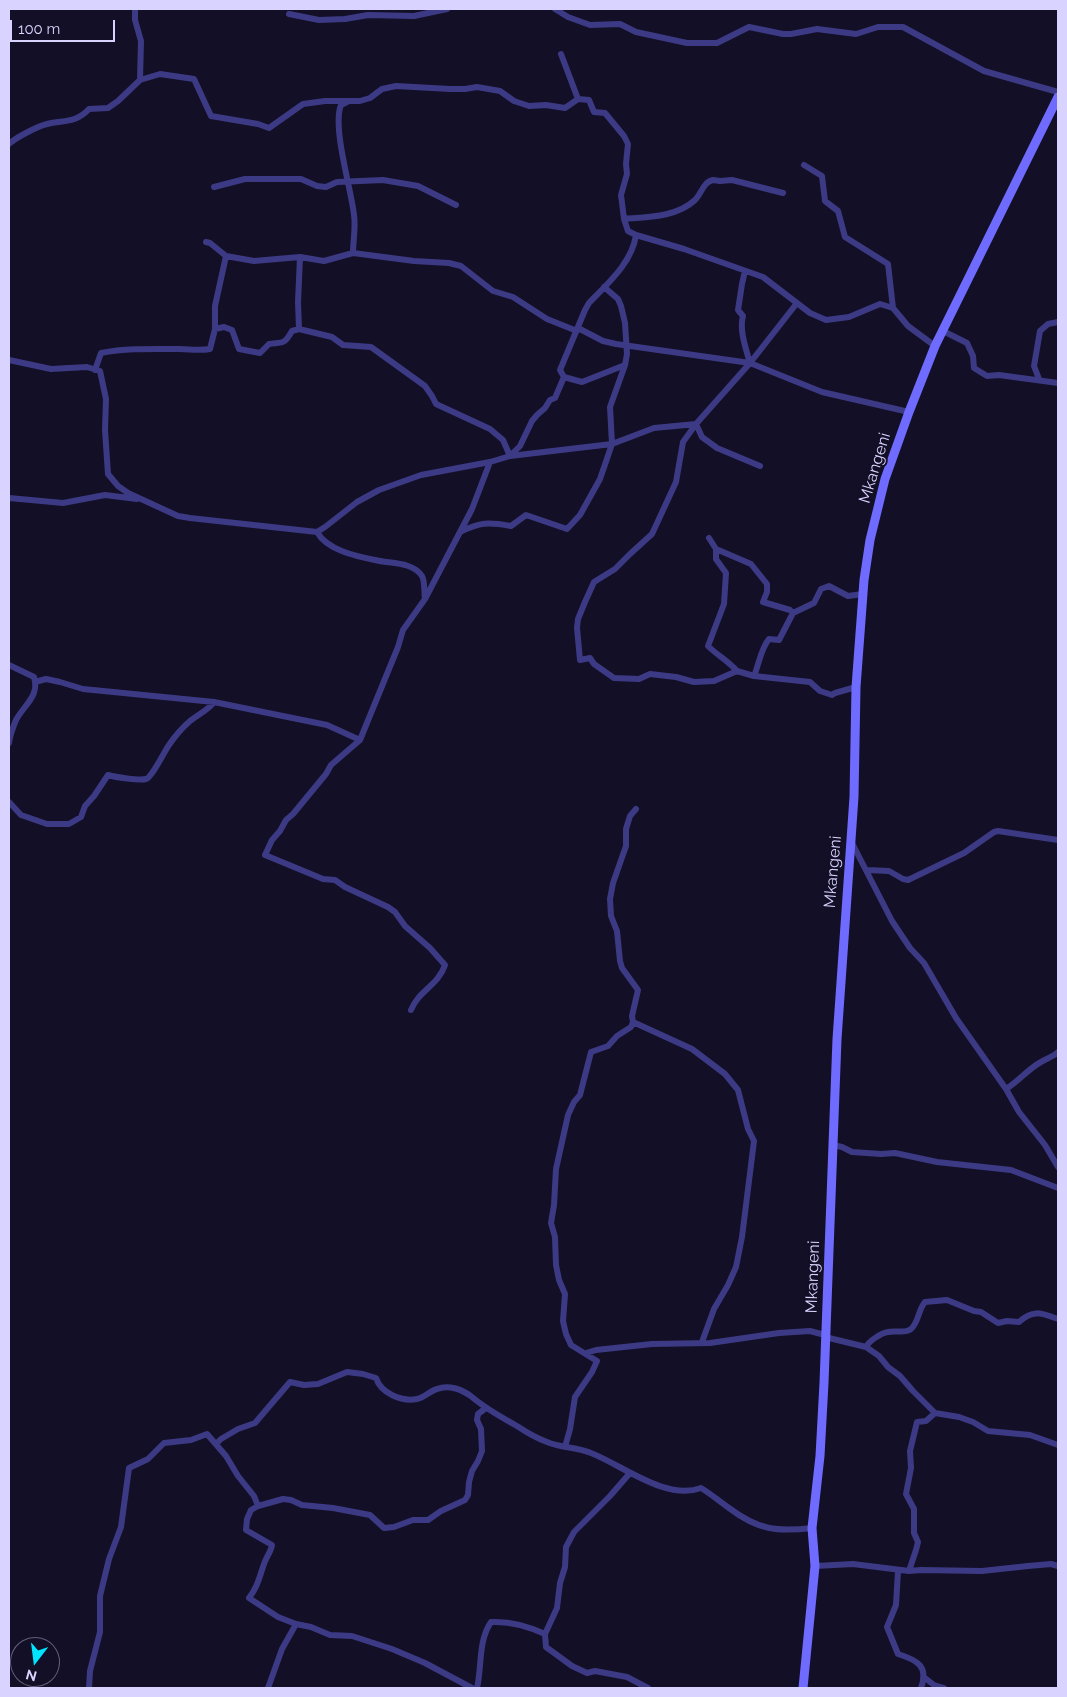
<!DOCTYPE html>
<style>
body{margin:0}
#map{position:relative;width:1067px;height:1697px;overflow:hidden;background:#130f26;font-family:Raleway,sans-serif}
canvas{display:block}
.frame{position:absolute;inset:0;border:10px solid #d9d4ff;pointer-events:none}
.north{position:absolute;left:10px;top:1637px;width:50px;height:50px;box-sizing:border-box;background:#130f26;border:1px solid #625e7d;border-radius:50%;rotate:195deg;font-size:14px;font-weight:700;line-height:20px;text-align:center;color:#d9d4ff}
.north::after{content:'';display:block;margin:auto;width:18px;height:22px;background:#00e5ff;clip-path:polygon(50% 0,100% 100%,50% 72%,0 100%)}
.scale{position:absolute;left:10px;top:20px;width:105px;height:22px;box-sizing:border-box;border:2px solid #d9d4ff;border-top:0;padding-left:6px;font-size:15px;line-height:18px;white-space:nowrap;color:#d9d4ff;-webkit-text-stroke:4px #130f26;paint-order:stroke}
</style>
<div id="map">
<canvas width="1067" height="1697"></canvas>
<div class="frame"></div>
<div class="north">N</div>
<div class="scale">100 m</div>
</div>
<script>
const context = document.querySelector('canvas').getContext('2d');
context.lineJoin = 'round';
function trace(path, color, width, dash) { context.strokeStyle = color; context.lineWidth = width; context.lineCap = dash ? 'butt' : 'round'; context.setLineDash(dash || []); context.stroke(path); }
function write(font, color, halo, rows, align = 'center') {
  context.font = font + ' Raleway,sans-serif'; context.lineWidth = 4; context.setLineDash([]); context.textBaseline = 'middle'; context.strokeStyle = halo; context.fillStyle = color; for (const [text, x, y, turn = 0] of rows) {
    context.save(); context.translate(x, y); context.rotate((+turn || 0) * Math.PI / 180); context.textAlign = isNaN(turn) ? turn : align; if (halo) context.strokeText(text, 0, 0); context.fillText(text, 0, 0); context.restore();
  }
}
const street = new Path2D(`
 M 135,9 L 135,20 L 141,41 L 140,80
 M 555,9 L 568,17 L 590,25 L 620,24 L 636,32 L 687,43 L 717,43 L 749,27 L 783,34 L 791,34 L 817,29 L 856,34 L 878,27 L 903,27 L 984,71 L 1058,92
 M 289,14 L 319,20 L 345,19 L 368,15 L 414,16 L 447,9
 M 561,54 L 578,99 L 589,100 L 594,112 L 605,113 L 624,136 L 628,144 L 626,164 L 627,174 L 621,195 L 624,219 L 628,231 L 636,235 L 684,249 L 763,277 L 810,313 L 826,320 L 849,317 L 880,304 L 893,308 L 908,326 L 935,346
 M 347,102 L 341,105 C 332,127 351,188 354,215 C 356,227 353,241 353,253
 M 9,144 C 15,138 38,126 47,124 C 65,120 76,123 89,109 L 108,108 L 118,101 L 140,80 L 160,74 L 194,79 L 211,116 L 258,124 L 269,128 L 303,104 L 325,101 L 360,101 L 370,98 L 382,89 L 396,86 L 450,89 L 465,89 L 477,87 L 500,91 L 514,101 L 529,106 L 546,105 L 565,108 L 578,99
 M 804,165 L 822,176 L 825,201 L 838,211 L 845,237 L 888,264 L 893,308
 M 214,187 L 245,179 L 301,179 L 317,186 L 326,187 L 337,182 L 383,180 L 418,186 L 456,205
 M 624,219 C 648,217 677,217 695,200 C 702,193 703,182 713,180 L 720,181 L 732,180 L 783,193
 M 206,242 L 210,243 L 226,256 L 254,261 L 300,257 L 324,261 L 353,253 L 414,261 L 449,263 L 461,266 L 493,291 L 513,297 L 547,319 L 577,331
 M 745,271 L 742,284 L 738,310 L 743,316 C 739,330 746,349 750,363
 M 578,328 L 603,341 L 616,344 L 750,363 L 822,392 L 909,412
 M 215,329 L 224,327 L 232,330 L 239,349 L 260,353 L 269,344 C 283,342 284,345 292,331 L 299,329 L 298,302 L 300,257
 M 299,329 L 332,337 L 343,345 L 371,347 L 425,386 L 432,396 L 436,404 L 490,429 L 503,440 L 510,456 L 520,446 L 532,421 L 537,415 L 545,408 L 550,400 L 555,398 L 564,377 L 582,382 L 625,365
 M 943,331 L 967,343 L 973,356 L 974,368 L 987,376 L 999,375 L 1058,383
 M 9,360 L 51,369 L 87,367 L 100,371 L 106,399 L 105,430 L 108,474 L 118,486 L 128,493 L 178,516 L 190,518 L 317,532 L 325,527 L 357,502 L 379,490 L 421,475 L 490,462 L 510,456 L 612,444 L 654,428 L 696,424 L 750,363 L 797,303
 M 95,370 L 101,353 C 127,348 153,349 179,349 C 189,349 199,351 210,349 L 215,329 L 215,306 L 226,256
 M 564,377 L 560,370 L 585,310 L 589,303 C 607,284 632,263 636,235
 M 1039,379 L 1034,366 L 1040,331 L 1048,324 L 1058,322
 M 760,466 L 717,448 L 702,437 L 696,424 L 683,442 L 676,482 L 652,534 L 630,554 L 615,569 L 594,582 L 585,602 L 578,619 L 577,628 L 580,660 L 590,658 L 594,664 L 614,678 L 639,679 L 650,674 L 676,677 L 694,682 L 714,681 L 737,671 L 754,676 L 810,682 L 820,691 L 832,695 L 835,693 L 856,687
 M 9,498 L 63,503 L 105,495 L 137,499
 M 317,532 C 327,550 355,556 375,560 C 389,564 412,561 422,576 C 425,581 424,592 425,599
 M 460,532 C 480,522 488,522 511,526 L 526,515 L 567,529 L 580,515 L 600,479 L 612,444 L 610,407 L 625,365 L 627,354 L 625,323 L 621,306 L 618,299 L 604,287
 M 709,538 L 716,549 L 716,559 L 726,573 L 724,604 L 708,646 C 717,655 728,661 737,671
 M 716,549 L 751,564 L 767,584 L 767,592 L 763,602 L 790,610 L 793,613
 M 9,665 L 34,677 C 40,696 24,705 16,720 C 13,727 10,736 9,743
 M 754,676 C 759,664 761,648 769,639 L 779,640 L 793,613 L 814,603 L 821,589 L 829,586 L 848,596 L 863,594
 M 35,682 L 46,679 L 60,682 L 83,689 L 214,702 L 327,725 L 360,740
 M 9,802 L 21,815 L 47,824 L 69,824 L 81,817 L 85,806 L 94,796 L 108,775 C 115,777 139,781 146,779 C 152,777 164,752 169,745 C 175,736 182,728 190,721 C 197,715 210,709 214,702
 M 852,843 L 892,921 L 910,948 L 924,963 L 956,1018 L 1006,1089
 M 867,870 L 889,871 L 903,879 L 908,880 L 964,853 L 994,832 L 998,831 L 1058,840
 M 411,1010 C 419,990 438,986 445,965 L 430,948 L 405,926 L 395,912 L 388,907 L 345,887 L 335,880 L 323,879 L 265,855 L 272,840 L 280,831 L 286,820 L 293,814 L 326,774 L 331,765 L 360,740 L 398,647 L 403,630 L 425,599 L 472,509 L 490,462
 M 633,1022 L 692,1049 L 725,1074 L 738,1090 L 748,1129 L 754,1141 L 742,1237 L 736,1267 L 728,1285 L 714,1309 L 702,1342
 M 1058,1052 C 1053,1057 1047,1058 1041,1062 C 1028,1069 1019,1081 1006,1089 L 1019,1112 L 1045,1145 L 1058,1167
 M 833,1145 L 842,1147 L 852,1152 L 881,1154 L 895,1153 L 937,1162 L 1011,1170 L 1058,1188
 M 825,1337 L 866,1347 L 879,1356 L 888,1367 L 900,1376 L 913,1391 L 935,1413
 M 866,1347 C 869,1341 881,1333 888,1332 C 895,1330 905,1334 911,1329 C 919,1322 918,1310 925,1302 L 947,1300 L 974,1311 L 981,1312 L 998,1323 L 1007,1321 L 1019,1322 C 1033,1309 1041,1313 1058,1319
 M 586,1353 L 596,1350 L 652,1344 L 710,1343 L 779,1333 L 810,1331 L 825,1335
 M 216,1444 L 221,1439 L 238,1429 L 255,1423 L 290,1382 L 304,1385 L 318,1384 L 347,1372 L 363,1374 L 376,1378 C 381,1393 401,1402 417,1399 C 424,1398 430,1391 437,1389 C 449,1384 463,1390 472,1397 C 486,1409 501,1417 517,1426 C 526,1432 536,1438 547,1442 C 561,1448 577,1447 591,1453 C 622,1465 666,1501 701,1488 C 711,1494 719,1501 729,1508 C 758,1530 777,1532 812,1528
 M 565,1447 L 570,1429 L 575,1397 L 592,1372 L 597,1361 L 571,1345 L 566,1334 L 563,1321 L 565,1294 L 559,1280 L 556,1265 L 555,1237 L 551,1223 L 554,1205 L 556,1169 L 568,1115 L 574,1102 L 580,1095 L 591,1052 L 608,1046 L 617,1036 L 631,1027 L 633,1022 L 632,1016 L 638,990 L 622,968 L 620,961 L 617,931 L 611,916 L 610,899 L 613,883 L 626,846 L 626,829 L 630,816 L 636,809
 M 630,1473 L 610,1496 L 574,1532 L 566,1547 L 565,1567 L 560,1583 L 557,1608 L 545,1634 L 546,1647 L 572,1666 L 587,1673 L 595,1671 L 627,1677 L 648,1688
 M 815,1566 L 853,1564 L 909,1571 L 921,1570 L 982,1571 L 1028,1566 L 1051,1564 L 1058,1566
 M 898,1571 L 896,1605 L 887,1627 L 898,1654 C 917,1660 929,1666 921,1688
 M 909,1571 L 916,1550 L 918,1542 L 914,1533 L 914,1509 L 906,1494 L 911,1468 L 910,1451 L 917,1422 L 926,1421 L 935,1413 L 959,1417 L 973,1422 L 988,1431 L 1030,1435 L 1058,1445
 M 925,1678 L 934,1685 L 944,1688
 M 89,1688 L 90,1671 L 100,1632 L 100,1596 L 109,1559 L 121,1527 L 129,1468 L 148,1459 L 164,1443 L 191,1440 L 207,1434 L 226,1456 L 238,1476 L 254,1496 L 258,1506
 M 268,1688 L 282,1649 L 296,1624
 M 472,1688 L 425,1663 L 392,1649 L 352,1636 L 330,1635 L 311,1627 L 296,1624 L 278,1617 L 249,1598 C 258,1586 259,1578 264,1564 C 266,1557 271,1552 272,1545 L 246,1530 L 247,1519 L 251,1510 L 258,1506 L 283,1499 L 291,1500 L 302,1505 L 333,1508 L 370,1515 L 384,1528 L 394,1527 L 413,1520 L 428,1520 L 441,1511 L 465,1500 L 468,1495 L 469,1482 L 472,1471 L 478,1461 L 482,1451 L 481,1429 L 477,1420 L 478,1414 L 486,1408
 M 477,1688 C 482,1667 478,1641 491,1622 C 510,1621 528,1626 545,1634`);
const secondary = new Path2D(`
 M 803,1688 L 815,1566 L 812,1528 L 820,1456 L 824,1383 L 837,1039 L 854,797 L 856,687 L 864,580 L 870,540 L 885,479 L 909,412 L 935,346 L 1058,97`);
const streetNames = [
 ["Mkangeni",875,468,-73],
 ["Mkangeni",833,872,-85],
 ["Mkangeni",813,1277,-88]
];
trace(street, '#3d3a85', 6);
trace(secondary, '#6f6bff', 9);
write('16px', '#d9d4ff', '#130f26', streetNames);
</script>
